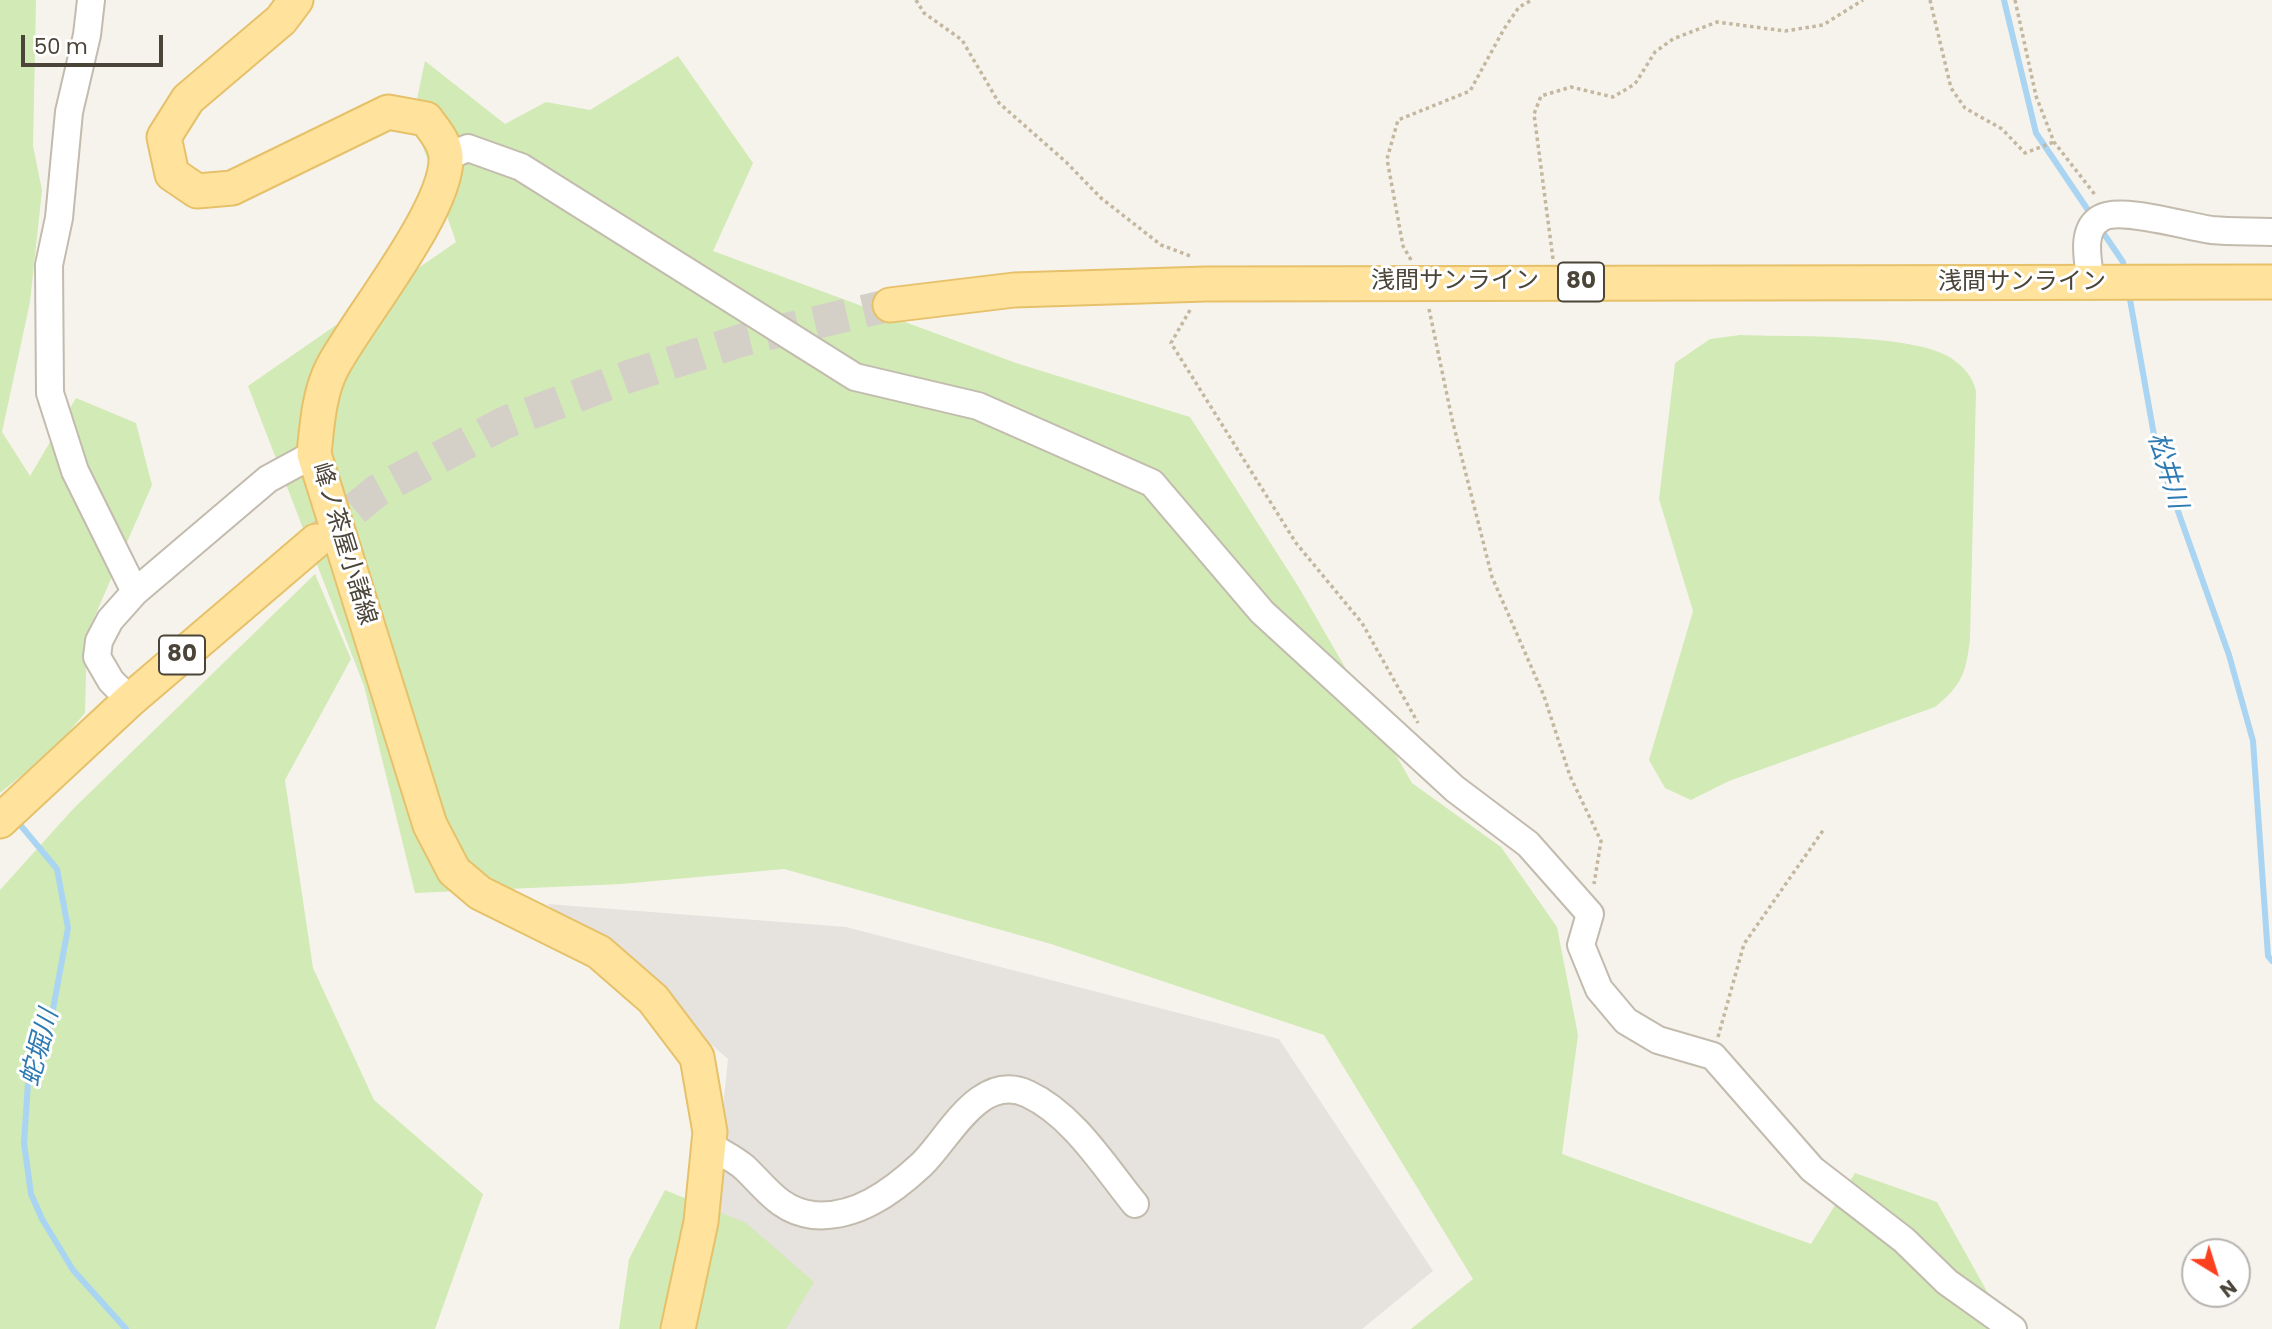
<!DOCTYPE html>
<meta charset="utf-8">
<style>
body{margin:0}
#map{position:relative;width:2272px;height:1329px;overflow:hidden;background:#f6f3ec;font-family:Poppins,sans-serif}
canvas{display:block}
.north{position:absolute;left:2181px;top:1238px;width:70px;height:70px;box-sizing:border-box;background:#fff;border:2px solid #b7b4b0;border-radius:50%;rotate:142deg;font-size:19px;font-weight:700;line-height:28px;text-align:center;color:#4b4439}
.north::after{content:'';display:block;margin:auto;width:24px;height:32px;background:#fc3f1d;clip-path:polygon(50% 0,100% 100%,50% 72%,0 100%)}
.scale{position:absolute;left:21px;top:35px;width:142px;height:32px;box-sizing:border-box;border:4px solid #4b4439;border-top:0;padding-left:9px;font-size:21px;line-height:24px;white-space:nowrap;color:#4b4439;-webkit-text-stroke:5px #fff;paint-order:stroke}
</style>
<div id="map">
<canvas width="2272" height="1329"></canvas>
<div class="north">N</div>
<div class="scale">50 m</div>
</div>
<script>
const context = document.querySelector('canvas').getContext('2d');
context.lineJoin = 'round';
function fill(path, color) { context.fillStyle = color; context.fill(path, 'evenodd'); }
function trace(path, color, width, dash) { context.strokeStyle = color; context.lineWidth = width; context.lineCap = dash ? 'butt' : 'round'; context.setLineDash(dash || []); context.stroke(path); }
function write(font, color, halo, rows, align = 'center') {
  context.font = font + ' Poppins,"Noto Sans JP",sans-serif'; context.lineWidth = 6; context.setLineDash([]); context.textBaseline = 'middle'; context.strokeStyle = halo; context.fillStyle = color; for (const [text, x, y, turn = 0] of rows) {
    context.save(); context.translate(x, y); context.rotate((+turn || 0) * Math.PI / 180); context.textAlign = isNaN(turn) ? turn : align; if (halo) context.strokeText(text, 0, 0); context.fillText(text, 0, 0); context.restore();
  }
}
const industrial = new Path2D(`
 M 547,904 L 846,927 L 1279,1039 L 1433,1271 L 1362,1329 L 700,1329 L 728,1059 Z`);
const green = new Path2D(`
 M 0,0 L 36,0 L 33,146 L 42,190 L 30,302 L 2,432 L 30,476 L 76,398 L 136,423 L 152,485 L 87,634 L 85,713 L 54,749 L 0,793 Z
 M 678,56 L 753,163 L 713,251 L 1016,363 L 1190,417 L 1298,586 L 1412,783 L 1501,847 L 1557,927 L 1578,1035 L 1562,1154 L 1811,1244 L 1855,1173 L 1937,1202 L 2008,1329 L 1411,1329 L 1473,1279 L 1324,1035 L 1051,944 L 784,869 L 622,884 L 415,893 L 364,686 L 248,386 L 456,242 L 413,118 L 425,61 L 505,124 L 546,102 L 590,110 Z
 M 1740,335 C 1788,337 1914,333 1951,358 C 1963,366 1973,377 1976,391 L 1970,639 C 1966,673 1962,685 1935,707 L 1729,781 L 1691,800 L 1665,788 L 1649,760 L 1693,611 L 1659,499 L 1675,363 L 1710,339 Z
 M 315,574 L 351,659 L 285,780 L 313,968 L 374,1100 L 483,1194 L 435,1329 L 0,1329 L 0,890 L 74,808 Z
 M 665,1190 L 746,1223 L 814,1282 L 786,1329 L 619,1329 L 629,1259 Z`);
const stream = new Path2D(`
 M 2004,0 L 2036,133 L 2092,216
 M 2100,228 L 2123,262 L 2125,273
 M 2129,294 L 2157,452 L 2229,655 L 2253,741 L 2268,956 L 2272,961
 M 17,821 L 57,869 L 68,928 L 46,1047 L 28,1083 L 24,1143 L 31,1194 L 42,1219 L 73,1270 L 126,1329`);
const majorTunnel = new Path2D(`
 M 316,541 L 378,490 L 504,423 L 630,376 L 746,339 L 890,305`);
const path = new Path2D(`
 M 916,0 L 924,13 L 962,40 L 999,103 L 1066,162 L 1101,198 L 1161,245 L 1193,257
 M 1930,0 L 1951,88 L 1965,108 L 2002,129 L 2025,153 L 2054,142
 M 2015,0 L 2036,96 L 2054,142 L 2096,196
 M 1553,259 L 1534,114 L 1541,96 L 1571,87 L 1613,97 L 1635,84 L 1655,52 L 1673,39 L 1717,22 L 1785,31 L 1823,25 L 1863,0
 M 1411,260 L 1403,246 L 1387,159 L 1398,120 L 1470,91 L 1504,29 L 1519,7 L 1532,0
 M 1429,309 L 1452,419 L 1492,577 L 1544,696 L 1570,776 L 1601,841 L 1594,884
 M 1190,310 L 1171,343 L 1296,543 L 1362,623 L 1418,723
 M 1718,1037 L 1744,944 L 1824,829`);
const minor = new Path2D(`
 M 91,0 L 87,35 L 69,112 L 59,218 L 49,265 L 50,393 L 75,471 L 135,592
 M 446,157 L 468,148 L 521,167 L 855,377 L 978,406 L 1152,483 L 1262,612 L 1455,789 L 1528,844 L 1590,914 L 1581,945 L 1599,989 L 1626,1021 L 1658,1040 L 1713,1056 L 1812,1169 L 1904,1240 L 1947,1282 L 2013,1329
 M 2091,284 C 2089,264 2079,230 2101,218 C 2120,206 2188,227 2212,230 C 2232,232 2252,231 2272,232
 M 130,700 L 111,681 L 97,657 L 99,641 L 110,620 L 135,592 L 268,479 L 314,454
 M 709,1145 C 720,1152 735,1159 745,1168 C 766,1188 780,1211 813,1215 C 855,1219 892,1192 921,1165 C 948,1140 979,1071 1028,1094 C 1073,1115 1104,1166 1135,1204`);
const major = new Path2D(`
 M 296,0 L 281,20 L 188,99 L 164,137 L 172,174 L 197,191 L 232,188 L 388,112 L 426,119 C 434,130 445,142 446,156 C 449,208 360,316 333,366 C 319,392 317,425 314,454 L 430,825 L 454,871 L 480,893 L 599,952 L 653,999 L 697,1057 L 710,1132 L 701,1222 L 678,1329
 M 890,305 L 1014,290 L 1206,284 L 2272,282
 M 0,821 L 130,700 L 316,541`);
const shields = [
 [1581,282,46],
 [182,655,46]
];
const shieldNames = [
 ["80",1581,282],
 ["80",182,655]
];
const streetNames = [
 ["浅間サンライン",1455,282],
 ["浅間サンライン",2022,283],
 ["峰ノ茶屋小諸線",343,544,73]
];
const waterNames = [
 ["松井川",2166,471,73],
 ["蛇堀川",41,1048,-75]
];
fill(industrial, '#e6e2dd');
fill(green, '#d2eab5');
trace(stream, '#a9d4f2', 6);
trace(majorTunnel, '#d4d0c8', 33, [33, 17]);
trace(minor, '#c2bbae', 30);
trace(major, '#e6c16a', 37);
trace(path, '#c4b79f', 3.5, [3.5, 3.5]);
trace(minor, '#fff', 26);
trace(major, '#ffe39c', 33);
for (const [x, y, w] of shields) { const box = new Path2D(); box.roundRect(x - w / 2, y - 19.5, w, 39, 5); context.fillStyle = '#fff'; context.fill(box); trace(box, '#4b4439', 2); }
write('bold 23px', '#4b4439', null, shieldNames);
write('24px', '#4b4439', '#fff', streetNames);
write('italic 26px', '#2e7ab2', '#fff', waterNames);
</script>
